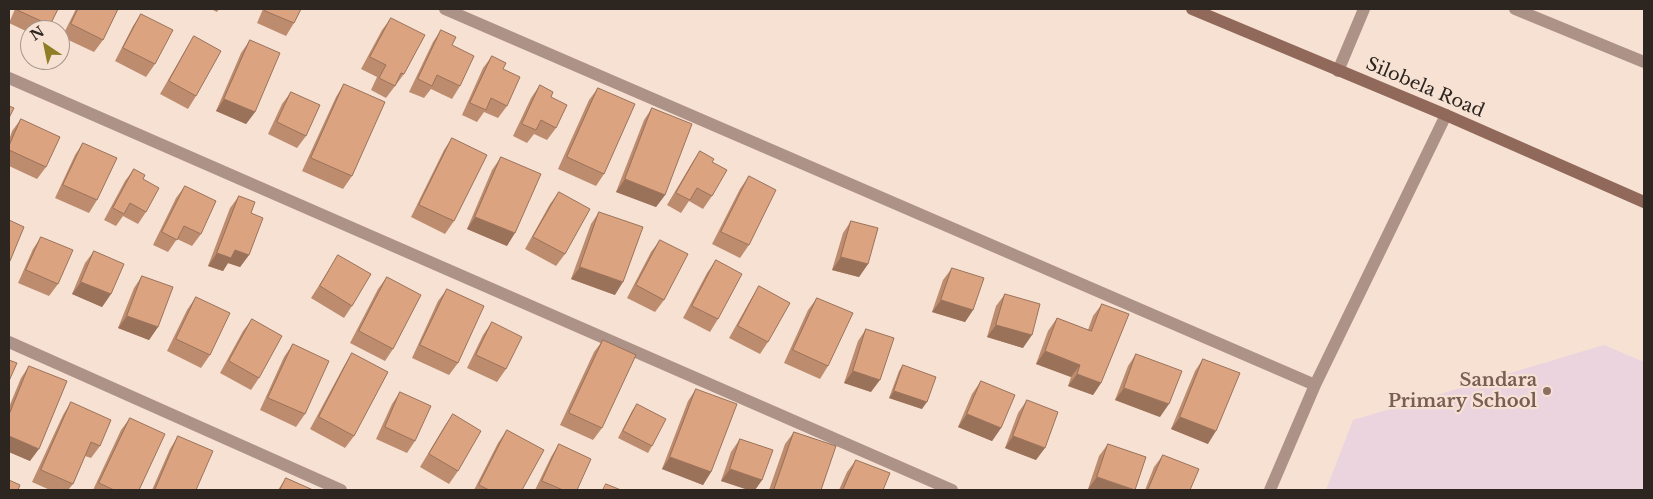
<!DOCTYPE html>
<style>
body{margin:0}
#map{position:relative;width:1653px;height:499px;overflow:hidden;background:#f6e1d3;font-family:"Libre Baskerville",serif}
canvas{display:block}
.frame{position:absolute;inset:0;border:10px solid #2d2520;pointer-events:none}
.north{position:absolute;left:20px;top:20px;width:50px;height:50px;box-sizing:border-box;background:#f6e1d3;border:1px solid #a6968b;border-radius:50%;rotate:326deg;font-size:14px;font-weight:700;line-height:20px;text-align:center;color:#2d2520}
.north::after{content:'';display:block;margin:auto;width:18px;height:22px;background:#8f7e25;clip-path:polygon(50% 0,100% 100%,50% 72%,0 100%)}
</style>
<div id="map">
<canvas width="1653" height="499"></canvas>
<div class="frame"></div>
<div class="north">N</div>
</div>
<script>
const context = document.querySelector('canvas').getContext('2d');
context.lineJoin = 'round';
function fill(path, color) { context.fillStyle = color; context.fill(path, 'evenodd'); }
function trace(path, color, width, dash) { context.strokeStyle = color; context.lineWidth = width; context.lineCap = dash ? 'butt' : 'round'; context.setLineDash(dash || []); context.stroke(path); }
function write(font, color, halo, rows, align = 'center') {
  context.font = font + ' "Libre Baskerville",serif'; context.lineWidth = 4.5; context.setLineDash([]); context.textBaseline = 'middle'; context.strokeStyle = halo; context.fillStyle = color; for (const [text, x, y, turn = 0] of rows) {
    context.save(); context.translate(x, y); context.rotate((+turn || 0) * Math.PI / 180); context.textAlign = isNaN(turn) ? turn : align; if (halo) context.strokeText(text, 0, 0); context.fillText(text, 0, 0); context.restore();
  }
}
const education = new Path2D(`
 M 1604,345 L 1644,362 L 1644,490 L 1326,490 L 1353,420 Z`);
const street = new Path2D(`
 M 445,9 L 1315,385
 M 1515,9 L 1644,62
 M 1338,71 L 1364,9
 M 9,78 L 952,490
 M 9,342 L 341,490
 M 1270,490 L 1315,385 L 1446,115`);
const secondary = new Path2D(`
 M 1192,9 L 1446,115 L 1644,202`);
const wall = new Path2D(`
 M 15,9 L 58,9 L 50,25 L 46,30 L 30,30 L 30,33 L 9,23 Z
 M 76,9 L 118,9 L 103,40 L 94,52 L 62,37 Z
 M 211,9 L 219,9 L 217,12 Z
 M 263,9 L 301,9 L 294,23 L 286,36 L 257,23 Z
 M 141,14 L 155,64 L 146,77 L 115,61 L 133,26 Z
 M 391,18 L 404,74 L 386,98 L 371,90 L 377,77 L 361,69 L 382,30 Z
 M 441,30 L 452,45 L 460,86 L 452,99 L 431,89 L 424,98 L 409,92 L 433,42 Z
 M 194,36 L 196,96 L 188,109 L 160,94 L 186,49 Z
 M 250,40 L 255,112 L 246,124 L 216,111 L 241,53 Z
 M 492,56 L 503,69 L 507,106 L 498,118 L 484,112 L 477,122 L 462,115 L 483,68 Z
 M 344,84 L 352,176 L 343,189 L 302,171 L 336,97 Z
 M 540,85 L 551,97 L 556,128 L 547,140 L 534,134 L 527,143 L 513,136 L 531,98 Z
 M 598,88 L 604,174 L 596,186 L 558,169 L 589,100 Z
 M 291,92 L 306,136 L 297,148 L 268,134 L 282,104 Z
 M 652,108 L 665,195 L 656,207 L 616,192 L 644,120 Z
 M 21,119 L 46,167 L 37,179 L 9,166 L 9,140 L 12,131 Z
 M 452,138 L 454,221 L 445,234 L 411,217 L 444,150 Z
 M 83,143 L 97,200 L 89,213 L 55,198 L 75,155 Z
 M 700,151 L 712,162 L 712,196 L 703,209 L 689,201 L 681,213 L 667,205 L 692,163 Z
 M 501,157 L 507,246 L 467,229 L 492,170 Z
 M 134,169 L 143,179 L 146,212 L 138,224 L 123,216 L 116,226 L 104,220 L 125,181 Z
 M 749,176 L 749,245 L 740,258 L 712,244 L 740,189 Z
 M 185,186 L 201,234 L 192,246 L 177,239 L 168,252 L 153,245 L 176,198 Z
 M 559,192 L 565,254 L 556,266 L 525,249 L 550,204 Z
 M 239,196 L 251,213 L 249,255 L 240,267 L 228,263 L 223,271 L 208,266 L 230,208 Z
 M 599,212 L 615,295 L 571,279 L 591,224 Z
 M 851,221 L 868,264 L 859,277 L 832,270 L 843,233 Z
 M 41,237 L 58,284 L 49,296 L 18,283 L 33,249 Z
 M 660,240 L 664,300 L 655,312 L 627,298 L 651,252 Z
 M 94,251 L 111,294 L 102,307 L 72,294 L 85,263 Z
 M 338,255 L 352,306 L 344,318 L 311,298 L 330,268 Z
 M 716,260 L 718,319 L 710,332 L 683,318 L 707,273 Z
 M 952,268 L 973,310 L 965,322 L 932,312 L 943,280 Z
 M 142,276 L 158,327 L 149,340 L 118,328 L 134,288 Z
 M 387,277 L 393,349 L 385,361 L 350,343 L 378,289 Z
 M 759,286 L 768,342 L 760,354 L 729,338 L 751,299 Z
 M 447,289 L 458,363 L 449,375 L 412,358 L 438,301 Z
 M 1005,294 L 1023,348 L 987,337 L 996,306 Z
 M 196,297 L 210,355 L 201,368 L 167,351 L 187,310 Z
 M 817,298 L 828,366 L 820,379 L 784,363 L 808,310 Z
 M 1102,304 L 1101,383 L 1093,395 L 1068,386 L 1071,377 L 1036,364 L 1048,331 L 1057,318 L 1088,330 L 1093,316 Z
 M 252,319 L 259,378 L 251,390 L 220,373 L 243,331 Z
 M 492,322 L 506,369 L 497,382 L 467,368 L 483,335 Z
 M 866,329 L 871,392 L 844,383 L 858,341 Z
 M 603,340 L 602,428 L 593,440 L 560,425 L 594,352 Z
 M 293,344 L 305,414 L 296,427 L 260,410 L 284,357 Z
 M 352,353 L 354,436 L 345,448 L 310,429 L 344,366 Z
 M 1136,354 L 1160,417 L 1115,400 L 1128,366 Z
 M 1203,359 L 1208,444 L 1171,429 L 1195,371 Z
 M 903,365 L 922,409 L 889,398 L 899,371 Z
 M 29,366 L 30,461 L 9,452 L 9,407 L 21,378 Z
 M 981,381 L 1001,428 L 992,441 L 958,427 L 972,394 Z
 M 696,389 L 711,472 L 703,485 L 662,469 L 688,401 Z
 M 400,392 L 415,441 L 407,453 L 376,439 L 392,404 Z
 M 1027,400 L 1036,460 L 1005,448 L 1018,413 Z
 M 71,402 L 100,446 L 91,458 L 85,456 L 73,484 L 68,490 L 50,490 L 32,482 L 63,415 Z
 M 637,404 L 652,446 L 648,453 L 618,438 L 632,411 Z
 M 453,414 L 458,471 L 449,484 L 420,467 L 444,427 Z
 M 130,418 L 139,490 L 93,490 L 121,430 Z
 M 507,430 L 522,490 L 474,490 L 498,443 Z
 M 794,432 L 821,490 L 769,490 L 785,444 Z
 M 178,436 L 196,490 L 152,490 L 170,449 Z
 M 740,439 L 762,480 L 755,490 L 721,481 L 731,452 Z
 M 559,444 L 577,490 L 535,490 L 551,457 Z
 M 1108,444 L 1146,457 L 1088,489 L 1099,456 Z
 M 1163,455 L 1190,490 L 1145,490 L 1154,467 Z
 M 856,460 L 883,490 L 839,490 L 847,472 Z
 M 286,478 L 313,490 L 278,490 Z`);
const shadedWall = new Path2D(`
 M 224,99 L 255,112 L 246,124 L 216,111 Z
 M 625,179 L 665,195 L 656,207 L 616,192 Z
 M 475,217 L 515,233 L 507,246 L 467,229 Z
 M 235,250 L 249,255 L 240,267 L 228,263 L 223,271 L 208,266 L 217,253 Z
 M 841,257 L 868,264 L 859,277 L 832,270 Z
 M 580,267 L 623,282 L 615,295 L 571,279 Z
 M 81,282 L 111,294 L 102,307 L 72,294 Z
 M 941,300 L 973,310 L 965,322 L 932,312 Z
 M 127,316 L 158,327 L 149,340 L 118,328 Z
 M 996,325 L 1032,335 L 1023,348 L 987,337 Z
 M 1045,351 L 1080,365 L 1071,377 L 1036,364 Z
 M 853,371 L 880,380 L 871,392 L 844,383 Z
 M 1077,374 L 1101,383 L 1093,395 L 1068,386 Z
 M 1124,388 L 1169,404 L 1160,417 L 1115,400 Z
 M 894,391 L 927,402 L 922,409 L 889,398 Z
 M 967,414 L 1001,428 L 992,441 L 958,427 Z
 M 1180,417 L 1216,431 L 1208,444 L 1171,429 Z
 M 9,436 L 39,449 L 30,461 L 9,452 Z
 M 1013,436 L 1045,448 L 1036,460 L 1005,448 Z
 M 670,457 L 711,472 L 703,485 L 662,469 Z
 M 730,469 L 762,480 L 755,490 L 748,490 L 721,481 Z
 M 1097,477 L 1135,490 L 1091,490 L 1088,489 Z`);
const building = new Path2D(`
 M 18,9 L 58,9 L 50,25 L 17,10 Z
 M 78,9 L 118,9 L 103,40 L 71,24 Z
 M 266,9 L 301,9 L 294,23 L 265,11 Z
 M 141,14 L 173,30 L 155,64 L 123,48 Z
 M 391,18 L 425,35 L 404,74 L 401,73 L 395,86 L 379,78 L 386,65 L 370,57 Z
 M 441,30 L 456,37 L 452,45 L 474,56 L 460,86 L 437,75 L 432,86 L 418,79 Z
 M 194,36 L 221,51 L 196,96 L 169,81 Z
 M 250,40 L 280,53 L 255,112 L 224,99 Z
 M 492,56 L 506,63 L 503,69 L 520,77 L 507,106 L 491,98 L 486,110 L 470,103 Z
 M 344,84 L 385,102 L 352,176 L 311,158 Z
 M 540,85 L 553,92 L 551,97 L 567,105 L 556,128 L 541,120 L 536,130 L 522,124 Z
 M 598,88 L 635,104 L 604,174 L 567,157 Z
 M 291,92 L 320,105 L 306,136 L 277,122 Z
 M 9,106 L 14,108 L 9,118 Z
 M 652,108 L 692,124 L 665,195 L 625,179 Z
 M 21,119 L 60,137 L 46,167 L 9,150 L 9,146 Z
 M 452,138 L 487,155 L 454,221 L 419,205 Z
 M 83,143 L 117,158 L 97,200 L 63,185 Z
 M 700,151 L 714,159 L 712,162 L 727,170 L 712,196 L 697,188 L 690,200 L 676,193 Z
 M 501,157 L 541,174 L 515,233 L 475,217 Z
 M 134,169 L 145,175 L 143,179 L 159,188 L 146,212 L 130,203 L 124,214 L 113,208 Z
 M 749,176 L 776,190 L 749,245 L 721,232 Z
 M 185,186 L 216,201 L 201,234 L 184,226 L 177,240 L 162,232 Z
 M 559,192 L 590,209 L 565,254 L 533,237 Z
 M 239,196 L 255,202 L 251,213 L 263,218 L 249,255 L 235,250 L 231,258 L 217,253 Z
 M 599,212 L 643,227 L 623,282 L 580,267 Z
 M 9,220 L 24,227 L 10,261 L 9,261 Z
 M 851,221 L 878,228 L 868,264 L 841,257 Z
 M 41,237 L 73,250 L 58,284 L 26,270 Z
 M 660,240 L 688,254 L 664,300 L 636,285 Z
 M 94,251 L 124,264 L 111,294 L 81,282 Z
 M 338,255 L 371,274 L 352,306 L 320,286 Z
 M 716,260 L 742,274 L 718,319 L 692,306 Z
 M 952,268 L 984,278 L 973,310 L 941,300 Z
 M 142,276 L 173,287 L 158,327 L 127,316 Z
 M 387,277 L 421,295 L 393,349 L 359,331 Z
 M 759,286 L 790,303 L 768,342 L 738,326 Z
 M 447,289 L 484,306 L 458,363 L 420,345 Z
 M 1005,294 L 1040,304 L 1032,335 L 996,325 Z
 M 196,297 L 230,313 L 210,355 L 176,339 Z
 M 817,298 L 853,313 L 828,366 L 793,350 Z
 M 1102,304 L 1129,314 L 1101,383 L 1077,374 L 1080,365 L 1045,351 L 1057,318 L 1091,331 Z
 M 252,319 L 282,336 L 259,378 L 229,361 Z
 M 492,322 L 522,337 L 506,369 L 476,355 Z
 M 866,329 L 894,338 L 880,380 L 853,371 Z
 M 603,340 L 636,355 L 602,428 L 569,413 Z
 M 293,344 L 329,361 L 305,414 L 268,398 Z
 M 352,353 L 388,372 L 354,436 L 319,417 Z
 M 1136,354 L 1182,371 L 1169,404 L 1124,388 Z
 M 1203,359 L 1240,373 L 1216,431 L 1180,417 Z
 M 9,360 L 17,363 L 9,381 Z
 M 903,365 L 936,377 L 927,402 L 894,391 Z
 M 29,366 L 67,381 L 39,449 L 9,436 L 9,415 Z
 M 981,381 L 1015,395 L 1001,428 L 967,414 Z
 M 696,389 L 737,404 L 711,472 L 670,457 Z
 M 400,392 L 431,406 L 415,441 L 385,427 Z
 M 1027,400 L 1058,412 L 1045,448 L 1013,436 Z
 M 71,402 L 111,420 L 100,446 L 91,442 L 73,484 L 41,470 Z
 M 637,404 L 666,419 L 652,446 L 623,431 Z
 M 453,414 L 481,431 L 458,471 L 429,454 Z
 M 130,418 L 165,434 L 139,490 L 114,490 L 99,483 Z
 M 507,430 L 544,450 L 522,490 L 489,490 L 479,485 Z
 M 794,432 L 836,446 L 821,490 L 774,490 Z
 M 178,436 L 213,451 L 196,490 L 155,490 Z
 M 740,439 L 773,450 L 762,480 L 730,469 Z
 M 559,444 L 591,459 L 577,490 L 563,490 L 542,481 Z
 M 1108,444 L 1146,457 L 1135,490 L 1097,477 Z
 M 1163,455 L 1199,469 L 1190,490 L 1148,490 Z
 M 856,460 L 890,473 L 883,490 L 843,490 Z
 M 286,478 L 313,490 L 280,490 Z
 M 9,480 L 20,485 L 18,490 L 9,490 Z
 M 606,484 L 621,490 L 603,490 Z`);
const markers = [
 [1547,391,5,"#8d6e63"]
];
const streetNames = [
 ["Silobela Road",1425,88,23]
];
const educationNames = [
 ["Sandara",1537,381],
 ["Primary School",1537,402]
];
fill(education, '#ecd4df');
trace(street, '#ad9287', 12);
trace(secondary, '#91695a', 12);
fill(wall, '#bd8c6f');
fill(shadedWall, '#9a725a');
fill(building, '#dca381');
trace(building, '#9a725a', 1);
for (const [x, y, r, color] of markers) { const dot = new Path2D(); dot.arc(x, y, r, 0, 2 * Math.PI); context.fillStyle = color; context.fill(dot); trace(dot, '#f6e1d3', 2); }
write('18px', '#2d2520', '#f6e1d3', streetNames);
write('bold 18px', '#785e54', '#f6e1d3', educationNames, 'right');
</script>
